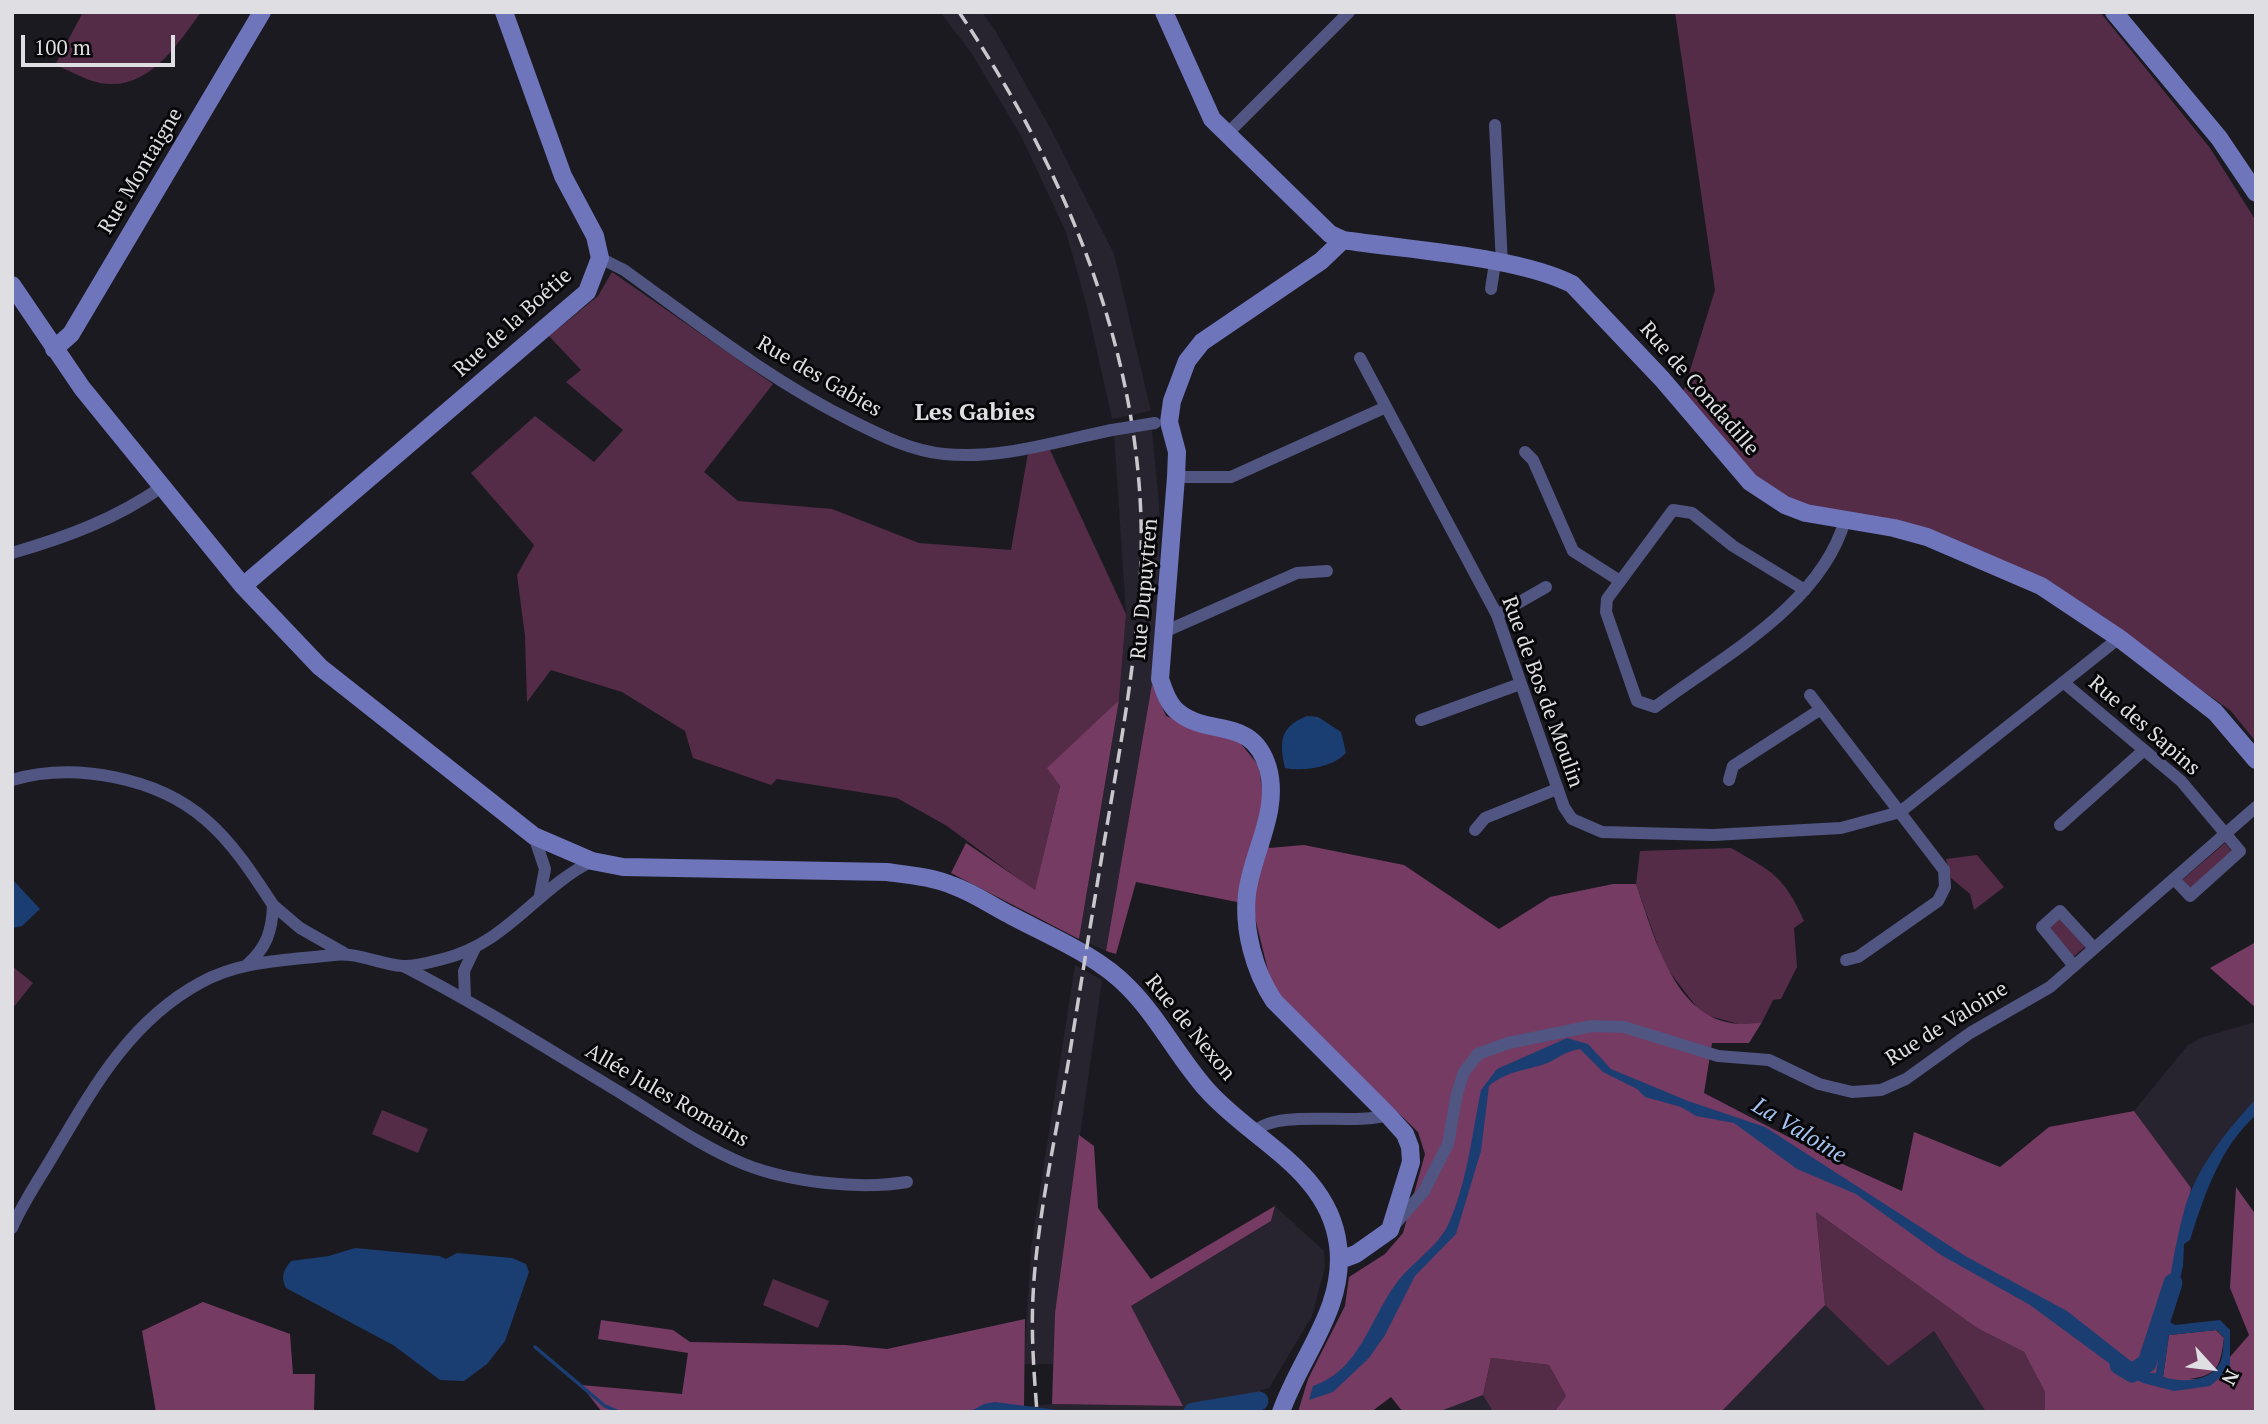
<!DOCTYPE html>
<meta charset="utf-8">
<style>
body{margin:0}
#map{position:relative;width:2268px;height:1424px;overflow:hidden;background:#1c1a21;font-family:"PT Serif",serif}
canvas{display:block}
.frame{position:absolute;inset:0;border:14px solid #dfdee3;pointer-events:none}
.north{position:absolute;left:2177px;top:1333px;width:70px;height:70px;-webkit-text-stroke:5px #070608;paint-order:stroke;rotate:117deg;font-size:19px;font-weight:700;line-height:28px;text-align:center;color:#dfdee3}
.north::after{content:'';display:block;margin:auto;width:24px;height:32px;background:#dfdee3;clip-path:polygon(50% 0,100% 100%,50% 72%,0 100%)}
.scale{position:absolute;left:21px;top:35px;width:154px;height:32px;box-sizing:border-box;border:4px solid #dfdee3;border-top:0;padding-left:9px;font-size:21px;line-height:24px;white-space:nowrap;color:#dfdee3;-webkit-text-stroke:5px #070608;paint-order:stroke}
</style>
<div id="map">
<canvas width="2268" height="1424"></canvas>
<div class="frame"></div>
<div class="north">N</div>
<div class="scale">100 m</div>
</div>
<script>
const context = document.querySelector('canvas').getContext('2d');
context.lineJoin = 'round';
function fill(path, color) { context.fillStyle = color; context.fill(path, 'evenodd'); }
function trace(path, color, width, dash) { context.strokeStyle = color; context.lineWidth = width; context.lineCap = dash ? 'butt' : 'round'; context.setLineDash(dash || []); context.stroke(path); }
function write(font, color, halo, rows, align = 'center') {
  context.font = font + ' "PT Serif",serif'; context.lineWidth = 6; context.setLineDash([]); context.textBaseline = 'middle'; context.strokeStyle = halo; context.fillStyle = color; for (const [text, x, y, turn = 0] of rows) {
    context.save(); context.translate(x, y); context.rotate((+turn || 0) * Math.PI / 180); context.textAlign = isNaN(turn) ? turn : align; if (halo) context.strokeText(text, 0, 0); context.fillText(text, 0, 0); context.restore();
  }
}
const built = new Path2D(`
 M 940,12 L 982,12 L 995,30 L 1054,135 L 1114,254 L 1151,411 L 1112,419 L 1087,307 L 1066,232 L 1021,136 L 972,54 Z
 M 1152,430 L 1159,504 L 1160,587 L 1152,684 L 1106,951 L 1079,939 L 1119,700 L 1126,614 L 1114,433 Z
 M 1075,965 L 1102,980 L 1055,1313 L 1053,1364 L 1024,1364 L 1031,1248 Z
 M 2256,1022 L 2256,1104 L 2191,1188 L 2134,1111 L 2188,1045 L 2203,1037 Z
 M 1275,1206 L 1324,1251 L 1325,1267 L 1312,1316 L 1269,1388 L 1261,1390 L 1256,1412 L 982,1412 L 1052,1404 L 1182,1406 L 1131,1306 L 1271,1221 Z
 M 1825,1305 L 1888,1366 L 1934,1331 L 1986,1412 L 1721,1412 Z
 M 1483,1395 L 1493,1412 L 1438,1412 Z`);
const green = new Path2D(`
 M 83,12 L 201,12 C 177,45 148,92 100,83 C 85,80 69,70 55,65 Z
 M 1675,12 L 2100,12 L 2210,148 L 2256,221 L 2256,742 L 2231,711 L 2050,582 L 1953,541 L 1805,508 L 1757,482 L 1683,393 L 1715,290 Z
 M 612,272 L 773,384 L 704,472 L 738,501 L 832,509 L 919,543 L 1011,550 L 1028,453 L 1050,450 L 1126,614 L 1119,700 L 1048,768 L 1060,786 L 1035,891 L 947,826 L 897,798 L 777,779 L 771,785 L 693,758 L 685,731 L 622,692 L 551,670 L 527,702 L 525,636 L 517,575 L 534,545 L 471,473 L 535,416 L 594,462 L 623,430 L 566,382 L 581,370 L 549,336 L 598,296 Z
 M 2225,843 L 2232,852 L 2190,889 L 2182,880 Z
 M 1731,848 C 1773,872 1784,876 1804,921 L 1794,928 L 1797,967 L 1781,999 L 1773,1000 L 1762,1022 L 1746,1026 L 1702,1014 L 1665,966 L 1636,884 L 1640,851 Z
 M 1977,855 L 2004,887 L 1974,910 L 1970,894 L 1951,878 L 1946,859 Z
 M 2059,917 L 2085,947 L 2073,957 L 2048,927 Z
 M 12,966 L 33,983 L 12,1009 Z
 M 382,1110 L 428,1129 L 418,1153 L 372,1134 Z
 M 1816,1212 L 1977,1328 L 2024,1352 L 2045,1392 L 2045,1412 L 1986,1412 L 1934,1331 L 1888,1366 L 1825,1305 Z
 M 773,1279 L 829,1301 L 818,1328 L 763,1305 Z
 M 1491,1358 L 1549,1365 L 1566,1396 L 1554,1412 L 1493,1412 L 1483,1395 Z`);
const forest = new Path2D(`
 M 1152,684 L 1166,716 L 1219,736 L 1237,739 L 1259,766 L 1269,848 L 1304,845 L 1404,865 L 1499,929 L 1550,897 L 1613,884 L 1636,884 C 1657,944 1679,1039 1762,1022 L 1749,1043 L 1712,1043 L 1704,1093 L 1825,1156 L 1902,1191 L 1914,1132 L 2000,1167 L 2049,1127 L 2134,1111 L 2191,1188 L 2159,1381 L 2172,1380 L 2163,1377 L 2169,1335 L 2216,1330 L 2224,1338 C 2220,1366 2219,1375 2189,1379 L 2211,1379 L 2249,1335 L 2230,1288 L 2236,1187 L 2256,1215 L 2256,1412 L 2045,1412 L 2045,1392 L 2024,1352 L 1977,1328 L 1816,1212 L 1825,1305 L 1721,1412 L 1554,1412 L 1566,1396 L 1549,1365 L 1491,1358 L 1483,1395 L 1438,1412 L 1403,1412 L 1391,1397 L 1371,1412 L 1298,1412 L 1308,1379 L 1345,1306 L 1349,1277 L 1385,1254 L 1403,1233 L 1425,1154 L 1418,1132 L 1273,991 L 1252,905 L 1136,882 L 1116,954 L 1106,951 Z
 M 1119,700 L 1079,939 L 951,873 L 966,843 L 1035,890 L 1060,786 L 1047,768 Z
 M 2256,942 L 2256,1008 L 2210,968 Z
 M 1079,1135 L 1094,1146 L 1098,1208 L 1151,1279 L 1275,1206 L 1271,1221 L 1131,1306 L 1183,1406 L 1052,1404 L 1055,1313 Z
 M 203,1302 L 290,1334 L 293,1374 L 315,1374 L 314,1412 L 156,1412 L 142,1331 Z
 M 1025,1319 L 1024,1407 L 982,1412 L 602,1412 L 581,1385 L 682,1394 L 688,1353 L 598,1339 L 601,1320 L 673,1330 L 690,1342 L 845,1345 L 887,1349 Z`);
const water = new Path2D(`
 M 1307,716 L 1318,717 L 1341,732 L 1346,753 C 1333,767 1304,772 1285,768 C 1279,741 1280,727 1307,716 Z
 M 12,879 L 40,909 L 22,926 L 12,928 Z
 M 1567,1038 L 1588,1044 L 1611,1069 L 1688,1101 L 1765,1127 L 1967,1257 L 2067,1311 L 2146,1373 L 2156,1373 C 2165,1318 2170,1261 2185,1207 C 2198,1166 2227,1130 2256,1099 L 2256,1115 C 2220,1147 2204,1196 2190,1240 L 2184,1244 L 2183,1266 L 2170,1322 L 2175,1325 L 2220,1320 L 2230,1330 L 2230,1369 L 2210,1386 L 2174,1391 L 2143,1383 L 2121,1372 L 2030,1305 L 1941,1255 L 1856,1194 L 1797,1169 L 1734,1123 L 1696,1116 L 1681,1107 L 1645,1097 L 1637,1089 L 1603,1072 L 1580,1049 C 1560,1053 1559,1059 1545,1064 C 1524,1071 1507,1071 1489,1086 L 1481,1151 L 1456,1234 L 1415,1276 L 1385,1335 L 1369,1358 L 1333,1392 L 1309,1400 L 1313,1386 C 1361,1370 1370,1317 1398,1281 C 1413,1262 1438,1246 1448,1225 C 1467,1184 1472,1134 1481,1090 L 1497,1069 ZM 2217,1330 L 2224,1338 C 2223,1346 2223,1359 2219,1365 C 2208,1383 2180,1382 2163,1377 L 2169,1335 Z
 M 355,1248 L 439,1256 L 446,1259 L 457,1253 L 512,1258 L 526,1264 L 529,1272 L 505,1341 L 487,1364 L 464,1381 L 440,1380 L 393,1345 L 286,1288 C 280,1276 284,1270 291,1261 L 329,1256 Z
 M 995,1402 L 1073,1412 L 969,1412 L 984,1404 Z`);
const stream = new Path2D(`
 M 535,1347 L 605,1406 L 619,1412`);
const river = new Path2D(`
 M 2119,1365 L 2132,1373 L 2147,1363 L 2173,1283
 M 1193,1412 L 1259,1401`);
const street = new Path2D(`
 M 1495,125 L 1502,264
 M 1226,135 L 1349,12
 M 600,258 L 624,270 C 699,324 771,381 854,422 C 882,436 912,451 944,454 C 1000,460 1057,441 1112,430
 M 1491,289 L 1495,263
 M 1360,358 L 1497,615 L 1564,807 L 1572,819 L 1602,832 L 1713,835 L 1841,828 L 1900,812 L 2119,638
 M 1525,452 L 1533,460 L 1573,551 L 1620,581
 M 1176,477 L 1231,477 L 1386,407
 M 12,553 C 67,537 116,519 163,486
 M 1805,590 L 1733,546 L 1692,513 L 1673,510 L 1607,599 L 1606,612 L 1637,701 L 1655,707 C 1722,657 1821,605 1845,520
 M 1497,615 L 1546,587
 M 1164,632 L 1297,573 L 1327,571
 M 2063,682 L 2181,781 L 2240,851 L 2190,896 L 2174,879
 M 1810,695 L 1944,870 L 1945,887 L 1938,901 L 1858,957 L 1846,960
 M 1421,720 L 1520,684
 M 12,780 C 74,762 157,777 206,820 C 233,843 254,876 273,905
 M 1729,780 L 1733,766 L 1821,709
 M 2060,825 L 2144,750
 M 1475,830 L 1485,818 L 1557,789
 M 534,836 L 545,869 L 540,895
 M 247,965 C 267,947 272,931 273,905 L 300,928 L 344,953
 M 403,966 C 479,1005 551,1051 624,1095 C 663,1119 702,1147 744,1164 C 789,1182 859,1190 907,1182
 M 2074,966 L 2042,927 L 2060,911 L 2094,948
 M 465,998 L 464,971 L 475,948
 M 1254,1132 C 1278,1108 1353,1126 1388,1115
 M 12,1228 C 23,1202 40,1178 54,1154 C 93,1088 130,1021 200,983 C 241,960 289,960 334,955 C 357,952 379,964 402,966 C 414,967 431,962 443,959 C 509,942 535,890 592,861
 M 1390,1230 L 1424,1191 L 1448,1144 L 1457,1093 L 1464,1072 L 1478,1054 L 1508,1043 L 1592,1026 L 1624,1027 L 1718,1056 L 1769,1060 L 1819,1084 L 1852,1092 L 1881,1090 L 1906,1079 L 1970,1033 L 2050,987 L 2256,807`);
const secondary = new Path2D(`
 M 1164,12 L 1212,119 L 1330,234 L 1343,240 C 1408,250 1516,256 1572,284 L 1662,379 L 1750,482 L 1785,505 L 1806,513 L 1894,528 L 1927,537 L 2041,586 L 2119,638 L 2215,712 L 2256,760
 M 2114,12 L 2219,138 L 2256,193
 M 12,285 L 82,388 L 243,586 L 320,667 L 534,836 L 592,861 L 623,867 L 887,872 C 910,875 933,877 954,886 C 974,893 992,906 1010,915 C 1049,936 1097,955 1128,987 C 1159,1018 1179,1059 1208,1091 C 1253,1141 1329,1171 1338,1245 C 1346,1308 1301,1355 1281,1412
 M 54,349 L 71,334 L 262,12
 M 243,586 L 587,292 L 600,258 L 595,236 L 563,176 L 504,12
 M 1340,1260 L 1356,1254 L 1390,1230 L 1411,1162 L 1410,1147 L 1405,1134 L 1388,1115 L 1274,1001 C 1254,971 1243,929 1247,894 C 1252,852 1280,812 1268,768 C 1252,715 1210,738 1178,712 C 1168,704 1164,690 1160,679 L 1176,477 L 1177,452 L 1169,422 L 1172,401 L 1187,361 L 1202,342 L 1321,261 L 1343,240`);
const rail = new Path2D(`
 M 959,12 C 1068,174 1147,363 1141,562 C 1138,648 1123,730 1109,814 C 1095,896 1082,977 1069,1058 C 1056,1136 1037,1217 1033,1296 C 1031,1334 1034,1374 1037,1412`);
const streetBridge = new Path2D(`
 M 1112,430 L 1155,423`);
const streetNames = [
 ["Rue Montaigne",141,171,-59],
 ["Rue de la Boétie",513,323,-42],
 ["Rue des Gabies",819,377,30],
 ["Rue de Condadille",1699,389,49],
 ["Rue Dupuytren",1145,589,-85],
 ["Rue de Bos de Moulin",1542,692,70],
 ["Rue des Sapins",2144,726,41],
 ["Rue de Valoine",1947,1024,-32],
 ["Rue de Nexon",1190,1028,51],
 ["Allée Jules Romains",667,1096,30]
];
const waterNames = [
 ["La Valoine",1799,1131,31]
];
const quarterNames = [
 ["Les Gabies",975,413]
];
fill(built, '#27232f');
fill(green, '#542c47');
fill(forest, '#763b63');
fill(water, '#1b3e72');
trace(stream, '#1b3e72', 3.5);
trace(river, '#1b3e72', 19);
trace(street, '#505581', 12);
trace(secondary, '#6f75bb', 18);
trace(rail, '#c8c7cc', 3.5, [14, 7]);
trace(streetBridge, '#505581', 12);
write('21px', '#dfdee3', '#070608', streetNames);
write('italic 23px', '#a2c2f3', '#070608', waterNames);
write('bold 24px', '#dfdee3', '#070608', quarterNames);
</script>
